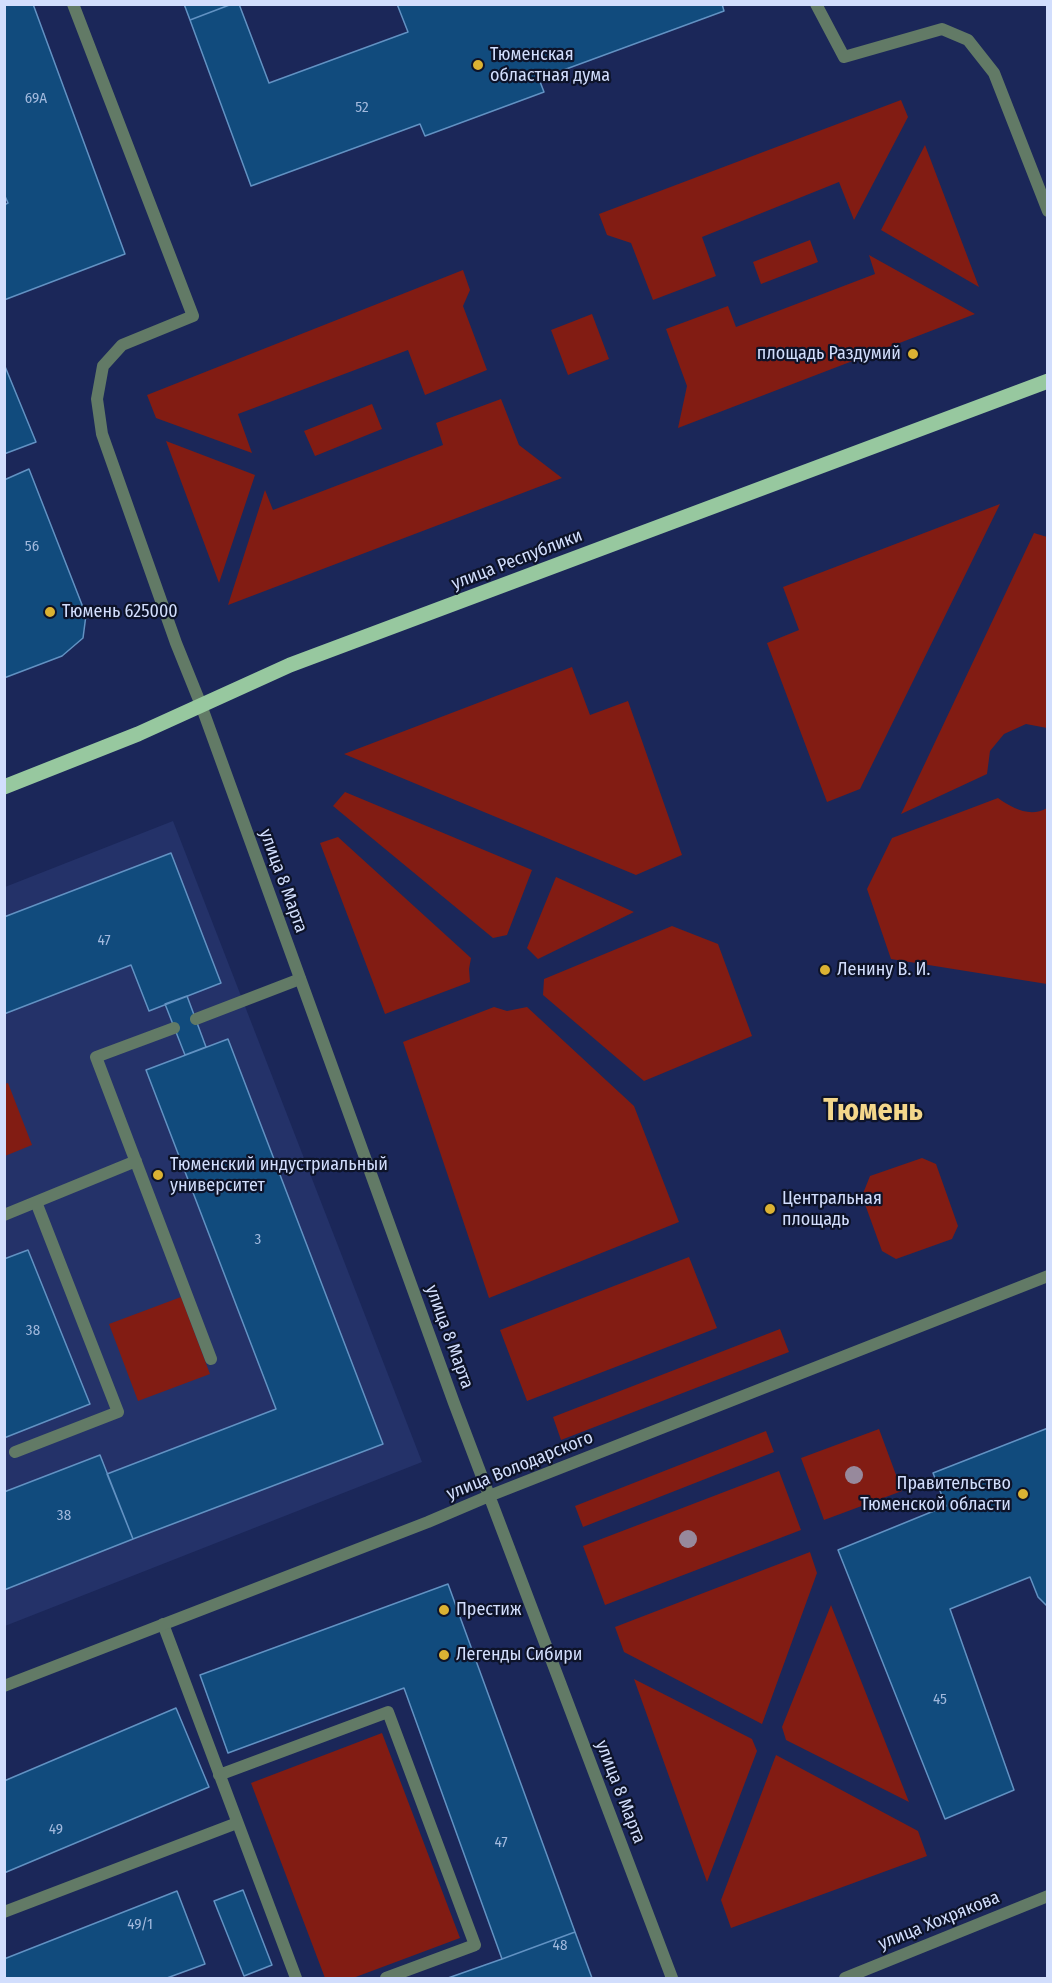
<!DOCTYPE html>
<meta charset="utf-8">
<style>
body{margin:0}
#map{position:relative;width:1052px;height:1983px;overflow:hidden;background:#1b2759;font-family:"Fira Sans Condensed",sans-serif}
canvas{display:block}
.frame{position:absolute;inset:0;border:6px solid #d2defd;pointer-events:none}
</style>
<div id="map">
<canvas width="1052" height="1983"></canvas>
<div class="frame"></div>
</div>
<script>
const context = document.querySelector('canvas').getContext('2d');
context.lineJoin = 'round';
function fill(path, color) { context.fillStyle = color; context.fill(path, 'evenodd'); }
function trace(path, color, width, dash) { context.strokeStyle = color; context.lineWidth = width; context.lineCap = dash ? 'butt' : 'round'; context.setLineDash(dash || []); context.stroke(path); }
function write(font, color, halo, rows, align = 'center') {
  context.font = font + ' "Fira Sans Condensed",sans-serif'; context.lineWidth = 4.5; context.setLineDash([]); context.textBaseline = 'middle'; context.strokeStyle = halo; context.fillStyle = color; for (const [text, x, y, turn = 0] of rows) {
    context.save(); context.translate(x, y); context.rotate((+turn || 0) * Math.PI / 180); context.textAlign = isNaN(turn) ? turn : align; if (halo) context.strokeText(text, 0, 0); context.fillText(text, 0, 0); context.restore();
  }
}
const built = new Path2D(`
 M 173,821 L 422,1462 L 5,1626 L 5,887 Z`);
const green = new Path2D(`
 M 901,100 L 908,117 L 854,220 L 839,182 L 702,237 L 716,276 L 653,300 L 631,243 L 607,235 L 599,214 Z
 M 925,145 L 979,287 L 881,230 Z
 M 810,240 L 818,262 L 761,284 L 753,262 Z
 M 869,255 L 975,314 L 678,428 L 687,386 L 666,329 L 728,306 L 736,327 L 875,274 Z
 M 463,270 L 470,290 L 463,306 L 487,370 L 425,395 L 408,350 L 238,414 L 252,453 L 156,418 L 147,395 Z
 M 592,314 L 609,359 L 568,375 L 551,330 Z
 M 501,399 L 519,445 L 562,478 L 228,605 L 265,490 L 273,510 L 443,445 L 436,423 Z
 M 372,404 L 382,429 L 315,456 L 304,431 Z
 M 166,441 L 255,475 L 219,583 Z
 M 1000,504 L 860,789 L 827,802 L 767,643 L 799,630 L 783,587 Z
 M 1034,533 L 1047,537 L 1047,728 L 1026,724 L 1004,734 L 990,751 L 987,774 L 901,814 Z
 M 572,667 L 590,715 L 628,701 L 682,855 L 636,875 L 344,754 Z
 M 345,792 L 532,870 L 507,935 L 493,938 L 333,806 Z
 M 998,798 C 1012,808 1030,818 1047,808 L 1047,984 L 891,959 L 867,889 L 892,838 Z
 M 338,837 L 471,958 L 469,969 L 470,982 L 385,1014 L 320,843 Z
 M 556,877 L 634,912 L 538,959 L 527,948 Z
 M 672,926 L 718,944 L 752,1036 L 644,1081 L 543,995 L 544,979 Z
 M 494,1007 L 507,1011 L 527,1007 L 634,1106 L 679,1222 L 489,1298 L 403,1042 Z
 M 8,1083 L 32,1145 L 5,1156 L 4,1084 Z
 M 922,1158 L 936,1164 L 958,1226 L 952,1239 L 896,1259 L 882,1251 L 862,1196 L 870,1176 Z
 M 689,1257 L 717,1328 L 527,1401 L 500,1330 Z
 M 181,1297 L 210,1374 L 138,1401 L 109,1324 Z
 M 780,1329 L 789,1352 L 561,1440 L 553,1417 Z
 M 879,1429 L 902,1491 L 824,1520 L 801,1458 Z
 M 766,1431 L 774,1452 L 583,1527 L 575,1506 Z
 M 779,1471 L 801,1530 L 605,1605 L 583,1546 Z
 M 810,1552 L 817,1573 L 762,1724 L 624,1652 L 615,1627 Z
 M 831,1605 L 909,1802 L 786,1740 L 782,1727 Z
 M 634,1679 L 752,1739 L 757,1751 L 707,1882 Z
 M 382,1733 L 460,1938 L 353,1978 L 325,1978 L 251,1783 Z
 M 776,1755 L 918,1831 L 927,1856 L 731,1928 L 721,1900 Z`);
const building = new Path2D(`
 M 4,4 L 33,4 L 125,254 L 4,300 L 4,205 L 8,203 L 4,194 Z
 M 184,4 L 232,4 L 190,20 Z
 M 232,4 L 239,4 L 269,83 L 408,32 L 397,4 L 722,4 L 724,11 L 539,79 L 544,92 L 425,136 L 420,124 L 251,186 L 190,20 Z
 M 4,364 L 36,442 L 4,454 Z
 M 29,469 L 86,615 L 83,638 L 62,656 L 4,678 L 4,480 Z
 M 171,853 L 221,983 L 149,1011 L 131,965 L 4,1014 L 4,917 Z
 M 187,996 L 206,1047 L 185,1055 L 165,1004 Z
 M 228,1039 L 383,1444 L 133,1539 L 107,1474 L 276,1409 L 146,1070 Z
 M 28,1250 L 90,1404 L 4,1438 L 4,1259 Z
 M 1048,1428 L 1048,1607 L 1038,1597 L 1030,1577 L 950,1609 L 1014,1790 L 945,1819 L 838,1550 L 946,1506 L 933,1473 Z
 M 100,1455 L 133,1539 L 4,1590 L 4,1492 Z
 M 448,1584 L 575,1932 L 502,1959 L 404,1688 L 228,1753 L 200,1675 Z
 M 176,1708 L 209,1787 L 4,1873 L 4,1781 Z
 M 243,1890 L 272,1965 L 244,1976 L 214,1901 Z
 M 177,1891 L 205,1964 L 167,1978 L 4,1978 L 4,1959 Z
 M 575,1932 L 592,1978 L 448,1978 L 502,1959 Z`);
const service = new Path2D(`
 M 73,4 L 193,316 L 122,345 L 103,366 L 97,399 L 102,434 L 176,643 L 201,705
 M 816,4 L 844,57 L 942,29 L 968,40 L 994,73 L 1048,211
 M 196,1019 L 300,979
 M 174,1028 L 96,1057 L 211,1359
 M 4,1215 L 136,1161
 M 15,1452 L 118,1412 L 36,1202
 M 163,1624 L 296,1978
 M 219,1775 L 388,1712 L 475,1945 L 386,1978
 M 4,1912 L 237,1823`);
const minor = new Path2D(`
 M 201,705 L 454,1403 L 672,1978
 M 4,1686 L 428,1522 L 489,1496 L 1048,1276
 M 845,1978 L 1048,1896`);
const primary = new Path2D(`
 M 4,787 L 138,734 L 290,665 L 1048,381`);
const trees = [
 [854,1475],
 [688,1539]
];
const markers = [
 [478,65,6,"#dbb233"],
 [913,354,6,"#dbb233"],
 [50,612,6,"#dbb233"],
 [825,970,6,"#dbb233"],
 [158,1175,6,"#dbb233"],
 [770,1209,6,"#dbb233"],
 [1023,1494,6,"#dbb233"],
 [444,1610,6,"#dbb233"],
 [444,1655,6,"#dbb233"]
];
const numberNames = [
 ["69А",36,99],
 ["52",362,108],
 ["56",32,547],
 ["47",104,941],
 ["3",258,1240],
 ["38",33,1331],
 ["38",64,1516],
 ["45",940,1700],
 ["49",56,1830],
 ["47",501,1843],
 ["49/1",140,1925],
 ["48",560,1946]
];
const poiNames = [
 ["Тюменская",490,55],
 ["областная дума",490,76],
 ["площадь Раздумий",901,354,"right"],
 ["Тюмень 625000",62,612],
 ["Ленину В. И.",837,970],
 ["Тюменский индустриальный",170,1165],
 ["университет",170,1186],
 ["Центральная",782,1199],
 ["площадь",782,1220],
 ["Правительство",1011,1484,"right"],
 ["Тюменской области",1011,1505,"right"],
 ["Престиж",456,1610],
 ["Легенды Сибири",456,1655]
];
const streetNames = [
 ["улица Республики",517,560,-21],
 ["улица 8 Марта",283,881,70],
 ["улица 8 Марта",449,1337,70],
 ["улица Володарского",520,1466,-22],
 ["улица 8 Марта",620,1792,69],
 ["улица Хохрякова",939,1921,-22]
];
const townNames = [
 ["Тюмень",873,1112]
];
fill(built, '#243269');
fill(green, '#821c13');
fill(building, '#114b7d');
trace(building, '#6292c3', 1.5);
trace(service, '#627a66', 12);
trace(minor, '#627a66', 12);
trace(primary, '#97c89f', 15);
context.fillStyle = '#97899c';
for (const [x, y] of trees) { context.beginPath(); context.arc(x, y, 9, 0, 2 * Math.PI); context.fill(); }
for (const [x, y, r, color] of markers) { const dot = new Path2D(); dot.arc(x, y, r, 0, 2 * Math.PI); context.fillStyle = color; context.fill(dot); trace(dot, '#0d1329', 2); }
write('15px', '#a2b9dd', null, numberNames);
write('18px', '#d2defd', '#0d1329', poiNames, 'left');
write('18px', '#d2defd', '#0d1329', streetNames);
write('bold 30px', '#f4d78b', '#0d1329', townNames);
</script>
